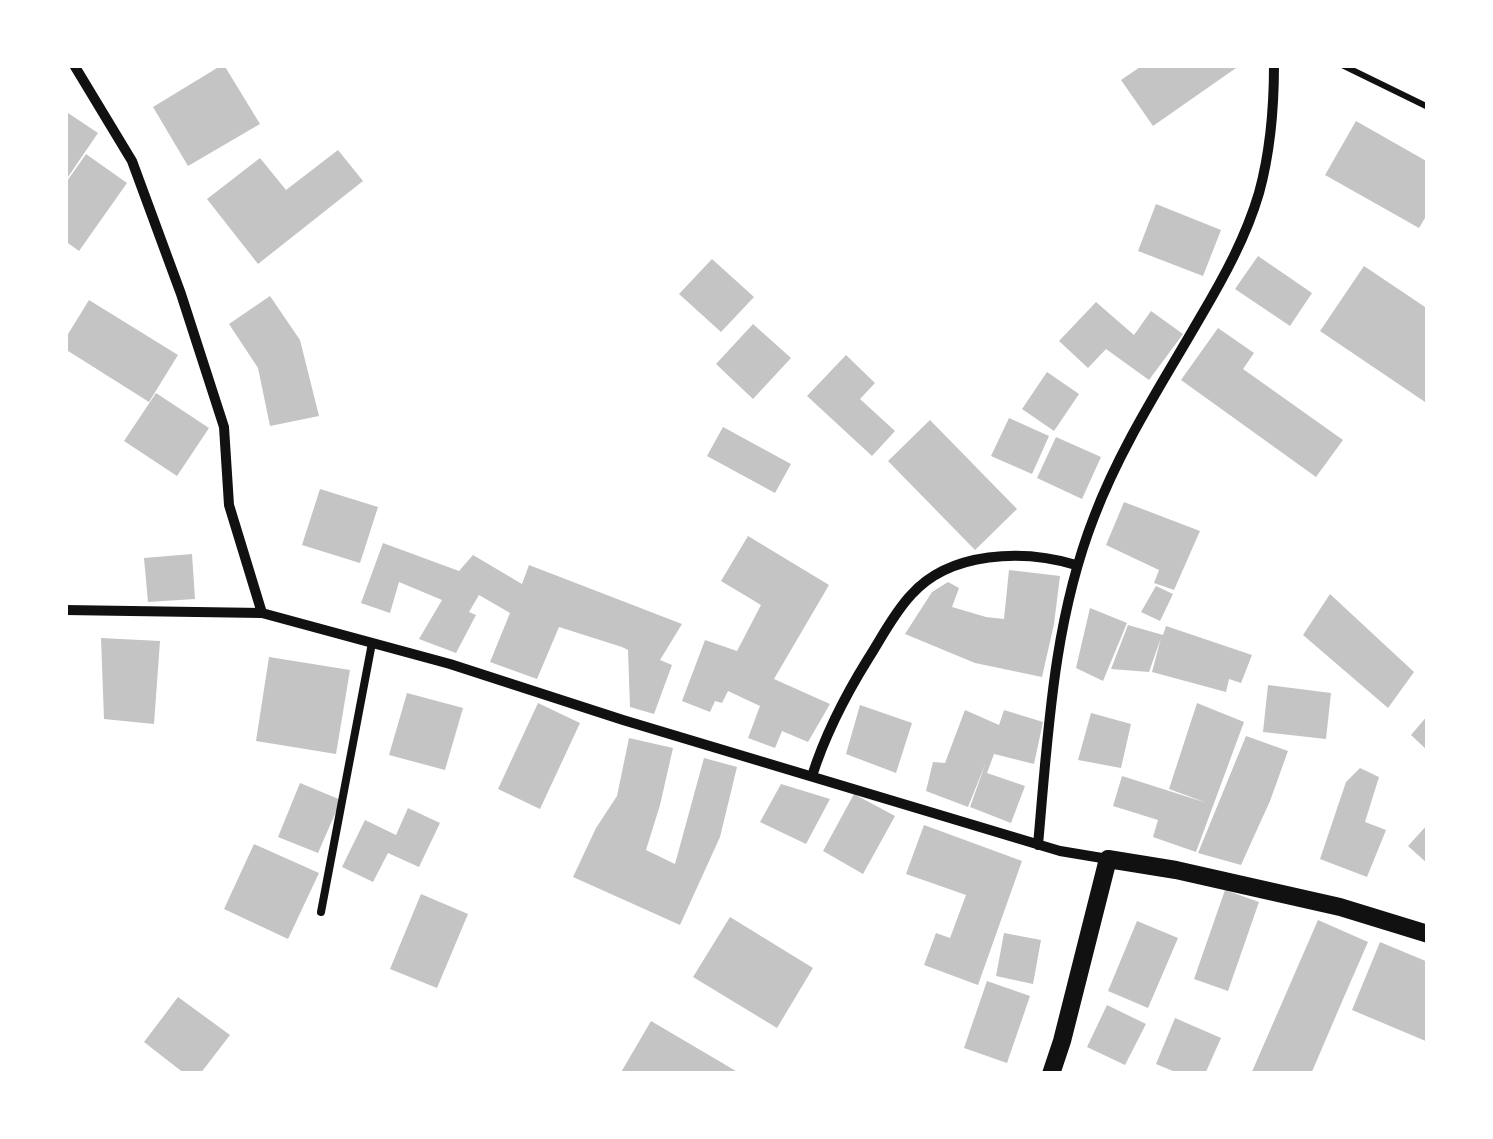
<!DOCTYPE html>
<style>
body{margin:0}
#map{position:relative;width:1493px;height:1139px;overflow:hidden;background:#fff;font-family:"Golos Text",sans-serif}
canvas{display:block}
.frame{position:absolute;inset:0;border:68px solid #fff;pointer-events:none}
</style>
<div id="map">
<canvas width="1493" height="1139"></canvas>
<div class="frame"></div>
</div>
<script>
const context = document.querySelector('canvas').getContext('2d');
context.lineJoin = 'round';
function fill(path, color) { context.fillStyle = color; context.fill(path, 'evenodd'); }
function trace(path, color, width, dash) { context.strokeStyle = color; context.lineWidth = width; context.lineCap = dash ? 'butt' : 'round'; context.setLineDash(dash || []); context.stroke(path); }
const building = new Path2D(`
 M 222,65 L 224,65 L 260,124 L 188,166 L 153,107 Z
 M 1143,65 L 1233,65 L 1236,68 L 1153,126 L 1121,80 Z
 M 65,111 L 98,133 L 68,177 L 65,175 Z
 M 1356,121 L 1428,162 L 1428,213 L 1419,228 L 1325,175 Z
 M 338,150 L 363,181 L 258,264 L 207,199 L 260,158 L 286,190 Z
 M 86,154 L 127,183 L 79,251 L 65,241 L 65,184 Z
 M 1156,204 L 1221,230 L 1203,276 L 1138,251 Z
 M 1258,256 L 1312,293 L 1290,326 L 1235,289 Z
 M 712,259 L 754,297 L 721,332 L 679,294 Z
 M 1364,266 L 1428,309 L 1428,404 L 1320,331 Z
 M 270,296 L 300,340 L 319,416 L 270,426 L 258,368 L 229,324 Z
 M 89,300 L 178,355 L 149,402 L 65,349 L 65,339 Z
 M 1096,302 L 1134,335 L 1151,311 L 1183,334 L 1149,380 L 1106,349 L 1088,368 L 1059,341 Z
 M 753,324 L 791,358 L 753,399 L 716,364 Z
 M 1218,328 L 1254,353 L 1243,369 L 1343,440 L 1316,477 L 1181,380 Z
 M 846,355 L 875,383 L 860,399 L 895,431 L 872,456 L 807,396 Z
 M 1047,372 L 1079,394 L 1054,431 L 1022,409 Z
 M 156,393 L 209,428 L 177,476 L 124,441 Z
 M 1009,418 L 1049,436 L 1032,474 L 991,456 Z
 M 930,420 L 1017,509 L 975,550 L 888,461 Z
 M 723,427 L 791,464 L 775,493 L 707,456 Z
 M 1056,437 L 1101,457 L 1082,499 L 1037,478 Z
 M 320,489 L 378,507 L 360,563 L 302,545 Z
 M 1124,502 L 1200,531 L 1174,590 L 1154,583 L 1159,570 L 1106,545 Z
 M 748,536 L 829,585 L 774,679 L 830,704 L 808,742 L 782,731 L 775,748 L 748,738 L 760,706 L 728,691 L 722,703 L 715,701 L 710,712 L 682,701 L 705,640 L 737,651 L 761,605 L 721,581 Z
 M 383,543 L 459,571 L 473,555 L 522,584 L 529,565 L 682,624 L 660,660 L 672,665 L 654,714 L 630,707 L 628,650 L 622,647 L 559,627 L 537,679 L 490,662 L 510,613 L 479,595 L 469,612 L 476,615 L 456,653 L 419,639 L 442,600 L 399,582 L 390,613 L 361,603 Z
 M 192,554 L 195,599 L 148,602 L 144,558 Z
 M 1009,570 L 1060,576 L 1054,624 L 1042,677 L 975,663 L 905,634 L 932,592 L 948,582 L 959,588 L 952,607 L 986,617 L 1004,619 Z
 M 1156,586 L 1173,594 L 1160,621 L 1141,612 Z
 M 1330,594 L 1414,672 L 1388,708 L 1303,635 Z
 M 1090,608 L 1127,623 L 1103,681 L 1076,668 Z
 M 1128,625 L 1163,635 L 1166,626 L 1252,655 L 1241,683 L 1229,679 L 1226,692 L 1152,672 L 1161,638 L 1149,672 L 1111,669 Z
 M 101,638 L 160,641 L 154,724 L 104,719 Z
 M 269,657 L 350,670 L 336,754 L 256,741 Z
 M 1268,685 L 1331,693 L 1326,739 L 1263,732 Z
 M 407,693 L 463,708 L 445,770 L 389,755 Z
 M 538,703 L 580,723 L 540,809 L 498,789 Z
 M 1197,703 L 1244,722 L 1196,852 L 1153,837 L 1158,820 L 1113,806 L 1122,776 L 1207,803 L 1169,789 Z
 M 860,705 L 912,723 L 896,773 L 846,754 Z
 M 965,710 L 999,725 L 1004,710 L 1043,722 L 1034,764 L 994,754 L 987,773 L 1025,786 L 1011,823 L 970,807 L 986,762 L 968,807 L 926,791 L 933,762 L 945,763 Z
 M 1091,713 L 1131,724 L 1121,768 L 1078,760 Z
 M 1428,715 L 1428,751 L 1411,735 Z
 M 1246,736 L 1288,751 L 1270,801 L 1241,865 L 1198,853 Z
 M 629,738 L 673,748 L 660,805 L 646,850 L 675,864 L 704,758 L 737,767 L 720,837 L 680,925 L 573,877 L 596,828 L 617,796 Z
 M 1360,768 L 1379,777 L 1365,822 L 1386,830 L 1367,877 L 1320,859 L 1346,782 Z
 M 300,783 L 341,800 L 318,853 L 278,837 Z
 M 781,784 L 830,799 L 806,844 L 760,822 Z
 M 854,794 L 895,816 L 863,874 L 823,851 Z
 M 408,808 L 440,823 L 419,867 L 388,853 L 373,882 L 342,867 L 365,820 L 396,835 Z
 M 1428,824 L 1428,864 L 1408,846 Z
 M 924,825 L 1022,861 L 978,985 L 924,965 L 936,933 L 950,938 L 966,895 L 906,874 Z
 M 254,844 L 319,873 L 288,939 L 224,909 Z
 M 1225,890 L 1259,902 L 1228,991 L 1194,979 Z
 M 421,894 L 468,914 L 437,988 L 390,969 Z
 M 730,917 L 813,968 L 777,1028 L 693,977 Z
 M 1318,920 L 1368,942 L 1344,997 L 1311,1074 L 1251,1074 Z
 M 1137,921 L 1178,938 L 1148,1008 L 1108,991 Z
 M 1004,933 L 1041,940 L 1033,984 L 996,976 Z
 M 1380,942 L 1428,962 L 1428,1042 L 1352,1010 Z
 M 987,981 L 1030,996 L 1007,1063 L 964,1048 Z
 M 178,997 L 230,1035 L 200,1074 L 185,1074 L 144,1042 Z
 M 1107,1005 L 1146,1024 L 1125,1065 L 1087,1047 Z
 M 1175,1018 L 1221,1038 L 1205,1074 L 1180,1074 L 1156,1064 Z
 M 651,1021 L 741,1074 L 620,1074 Z`);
const path = new Path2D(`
 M 1342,65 L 1428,107`);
const service = new Path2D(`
 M 321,912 L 372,643`);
const minor = new Path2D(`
 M 74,65 L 132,161 L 181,294 L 224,427 L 229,505 L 262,613
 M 65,610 L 262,613 L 450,664 L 623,720 L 1060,851 L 1108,859
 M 812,776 C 825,735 845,696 868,659 C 882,637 894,613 911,595 C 950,551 1024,549 1076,565
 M 1038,845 C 1048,734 1053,622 1094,517 C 1121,446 1163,382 1201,316 C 1224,277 1246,237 1259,193 C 1270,153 1274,106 1274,65`);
const tertiary = new Path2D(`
 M 1051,1074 L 1062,1041 L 1108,859 L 1176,870 L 1340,907 L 1428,934`);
fill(building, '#c4c4c4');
trace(path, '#111', 6);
trace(service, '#111', 8);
trace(minor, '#111', 10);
trace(tertiary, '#111', 18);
</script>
